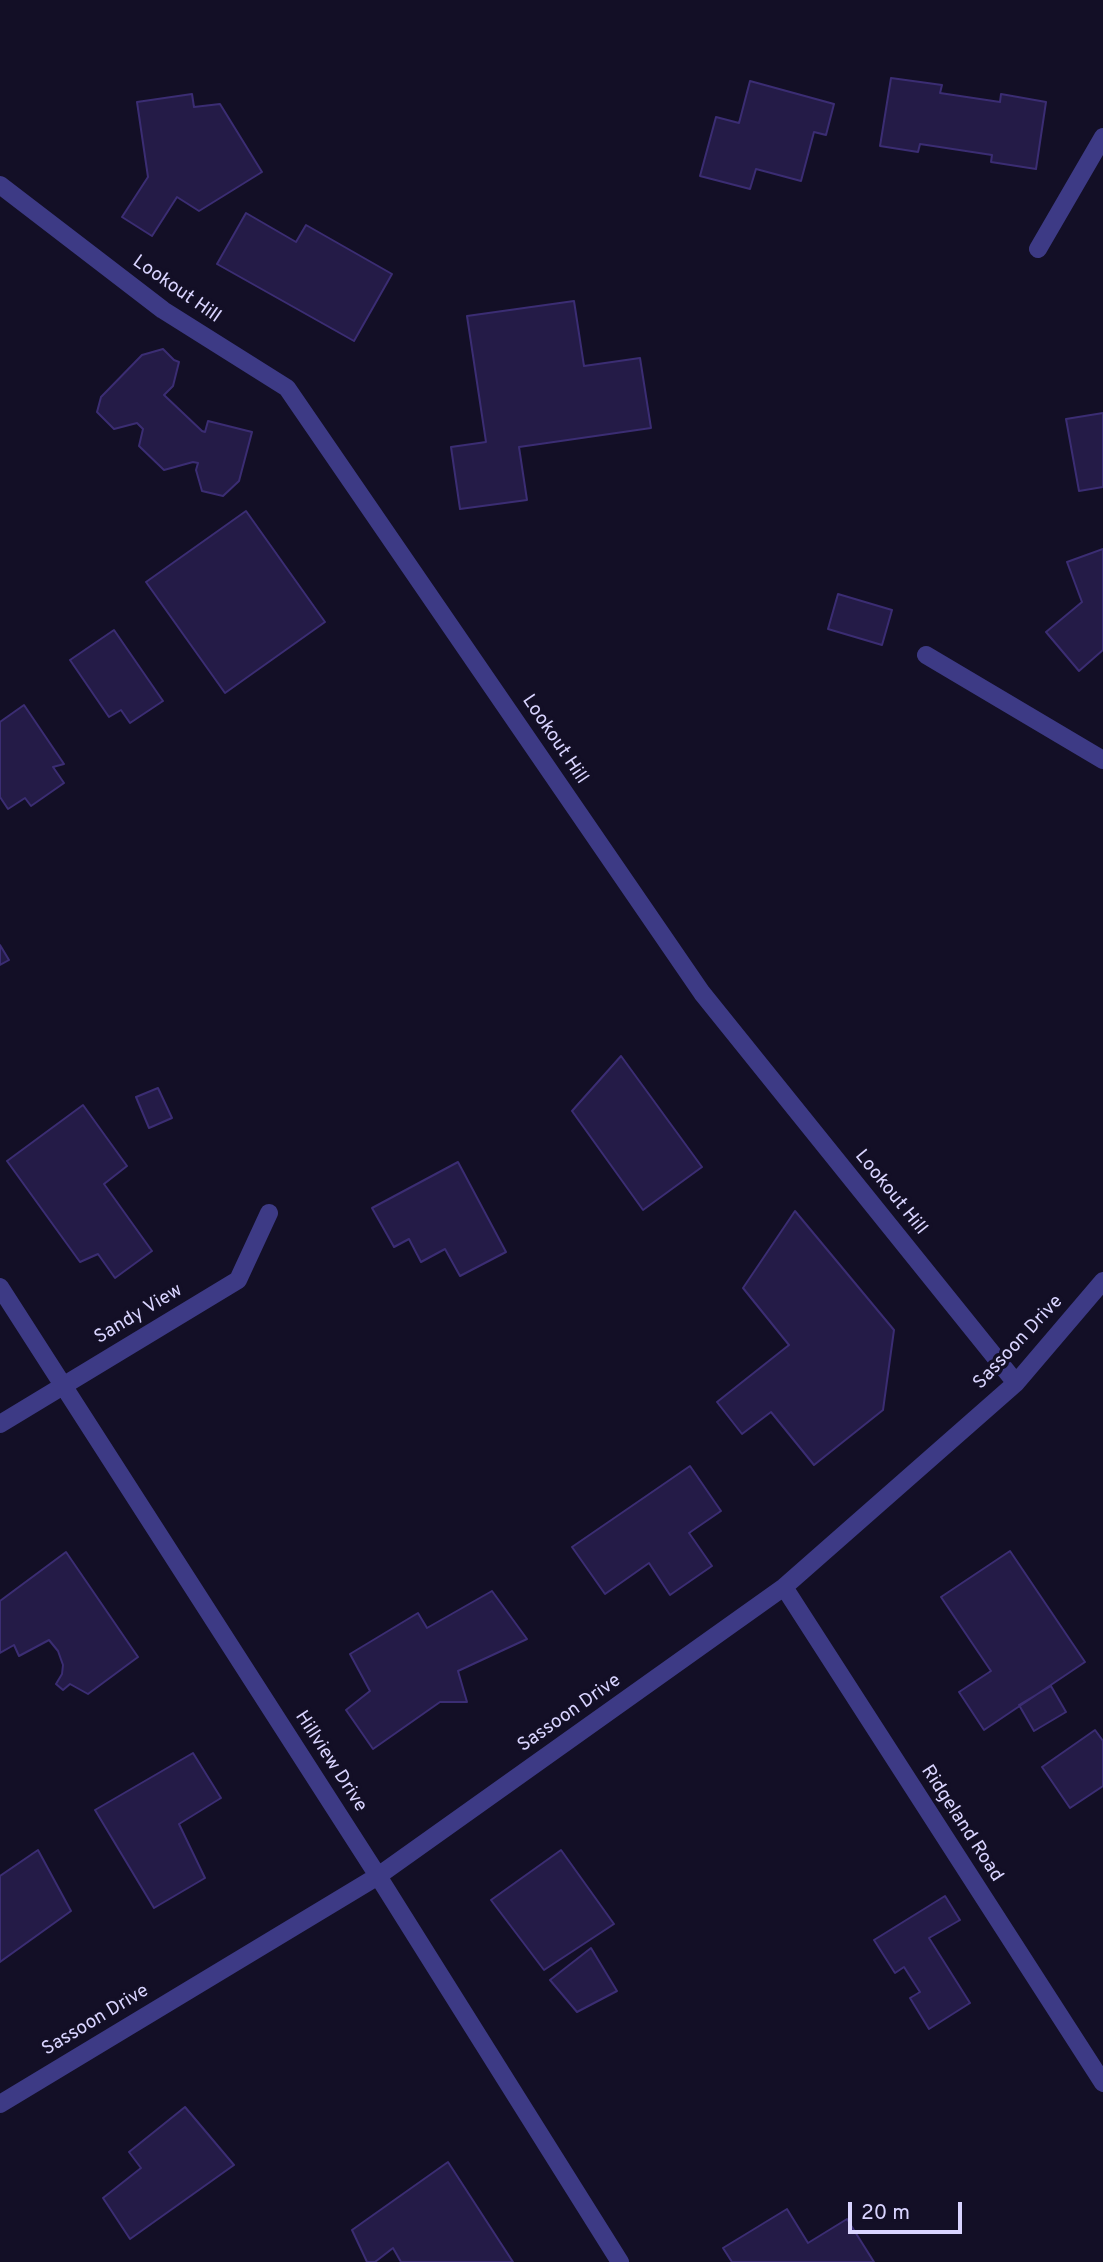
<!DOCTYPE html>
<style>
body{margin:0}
#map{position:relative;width:1103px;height:2262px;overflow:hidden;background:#130f26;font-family:Overpass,sans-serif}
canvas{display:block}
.scale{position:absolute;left:848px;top:2202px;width:114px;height:32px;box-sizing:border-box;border:4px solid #d9d4ff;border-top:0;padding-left:9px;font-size:21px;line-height:24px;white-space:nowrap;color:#d9d4ff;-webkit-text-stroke:5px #130f26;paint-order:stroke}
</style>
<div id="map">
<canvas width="1103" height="2262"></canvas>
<div class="scale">20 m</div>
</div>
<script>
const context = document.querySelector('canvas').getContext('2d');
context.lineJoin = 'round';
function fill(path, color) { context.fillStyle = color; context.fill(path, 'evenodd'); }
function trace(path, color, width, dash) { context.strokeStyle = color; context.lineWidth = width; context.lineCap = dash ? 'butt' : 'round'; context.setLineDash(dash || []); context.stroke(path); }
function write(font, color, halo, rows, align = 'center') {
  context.font = font + ' Overpass,sans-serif'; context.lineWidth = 7; context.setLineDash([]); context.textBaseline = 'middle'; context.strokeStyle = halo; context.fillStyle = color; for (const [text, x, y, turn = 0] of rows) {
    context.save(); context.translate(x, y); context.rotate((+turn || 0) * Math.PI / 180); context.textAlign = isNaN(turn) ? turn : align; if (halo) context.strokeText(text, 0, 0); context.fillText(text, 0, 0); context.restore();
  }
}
const building = new Path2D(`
 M 891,78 L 942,85 L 940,93 L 1000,102 L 1001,94 L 1046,102 L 1036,169 L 991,162 L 992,155 L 920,144 L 918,152 L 880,146 Z
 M 750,81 L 834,104 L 826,135 L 814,132 L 801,181 L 756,169 L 750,189 L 700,176 L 716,117 L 739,123 Z
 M 192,94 L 194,107 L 220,104 L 262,172 L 199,211 L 177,197 L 152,236 L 122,217 L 148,177 L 137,102 Z
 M 246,213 L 296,242 L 306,225 L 392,274 L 354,341 L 217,264 Z
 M 574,301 L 584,366 L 640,358 L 651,428 L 519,447 L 527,500 L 460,509 L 451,447 L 486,442 L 467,316 Z
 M 163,349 L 174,360 L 179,362 L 173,386 L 164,395 L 202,431 L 205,432 L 208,421 L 252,432 L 239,481 L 223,496 L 202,491 L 196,470 L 198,463 L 193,462 L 164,470 L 139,446 L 143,429 L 137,423 L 114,429 L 97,412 L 101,397 L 142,355 Z
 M 1103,413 L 1103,487 L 1079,491 L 1066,419 Z
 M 246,511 L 325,622 L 225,693 L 146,582 Z
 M 1103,549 L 1103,650 L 1079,671 L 1046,632 L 1082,602 L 1067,562 Z
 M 838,594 L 892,610 L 882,645 L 828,629 Z
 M 114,630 L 163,701 L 130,723 L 121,710 L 109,717 L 70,660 Z
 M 24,705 L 64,764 L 53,767 L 64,783 L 31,806 L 25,798 L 8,809 L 0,797 L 0,722 Z
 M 0,945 L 9,960 L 0,965 Z
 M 621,1056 L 702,1167 L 643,1210 L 572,1111 Z
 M 158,1088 L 172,1118 L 149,1128 L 136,1097 Z
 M 83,1105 L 127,1166 L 104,1184 L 152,1251 L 115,1278 L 98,1254 L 80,1262 L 7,1161 Z
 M 458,1162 L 506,1252 L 460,1276 L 445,1249 L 421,1262 L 409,1239 L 394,1247 L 372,1208 Z
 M 795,1211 L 894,1330 L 883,1410 L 814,1465 L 771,1412 L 742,1434 L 717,1402 L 789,1345 L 743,1288 Z
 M 690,1466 L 721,1511 L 689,1533 L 712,1566 L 670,1595 L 649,1563 L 605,1594 L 572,1547 Z
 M 1010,1551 L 1085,1662 L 984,1730 L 959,1692 L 991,1671 L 941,1597 Z
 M 66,1552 L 138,1657 L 88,1694 L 70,1684 L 63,1690 L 56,1684 L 62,1674 L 63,1665 L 58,1651 L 49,1640 L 19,1656 L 14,1645 L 0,1653 L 0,1601 Z
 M 492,1591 L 527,1639 L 458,1671 L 467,1702 L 440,1702 L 373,1749 L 346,1710 L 370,1691 L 350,1654 L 418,1613 L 427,1628 Z
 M 1051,1686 L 1066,1712 L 1034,1731 L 1019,1705 Z
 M 1095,1730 L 1103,1741 L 1103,1786 L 1070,1808 L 1042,1767 Z
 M 193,1753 L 221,1798 L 179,1824 L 205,1878 L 154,1908 L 95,1810 Z
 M 38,1850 L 71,1911 L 0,1962 L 0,1876 Z
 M 561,1850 L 614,1924 L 544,1970 L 491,1900 Z
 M 945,1896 L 960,1920 L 929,1938 L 970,2003 L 929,2029 L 910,1998 L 920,1992 L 904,1967 L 895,1973 L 874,1940 Z
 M 591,1948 L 617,1991 L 577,2012 L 550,1980 Z
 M 185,2107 L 234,2165 L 130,2239 L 103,2198 L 141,2168 L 129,2152 Z
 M 448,2162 L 513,2262 L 401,2262 L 393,2248 L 375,2262 L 367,2262 L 352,2230 Z
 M 787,2209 L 808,2243 L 847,2219 L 874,2262 L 732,2262 L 723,2248 Z`);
const street = new Path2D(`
 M 0,185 L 163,310 L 287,388 L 702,993 L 1016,1383
 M 1038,249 L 1103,137
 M 926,655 L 1103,760
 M 0,1287 L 378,1876 L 620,2262
 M 0,1424 L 238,1280 L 269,1213
 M 784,1587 L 1103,2083
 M 0,2104 L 378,1876 L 784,1587 L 1016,1383 L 1103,1281`);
const streetNames = [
 ["Lookout Hill",176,290,35],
 ["Lookout Hill",554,740,56],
 ["Lookout Hill",890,1193,51],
 ["Sandy View",139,1315,-31],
 ["Sassoon Drive",1019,1343,-47],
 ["Sassoon Drive",570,1714,-35],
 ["Hillview Drive",330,1762,57],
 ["Ridgeland Road",961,1824,57],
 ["Sassoon Drive",96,2021,-31]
];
fill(building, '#241b47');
trace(building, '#3b2d73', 2);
trace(street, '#3d3a85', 18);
write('19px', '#d9d4ff', '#130f26', streetNames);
</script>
